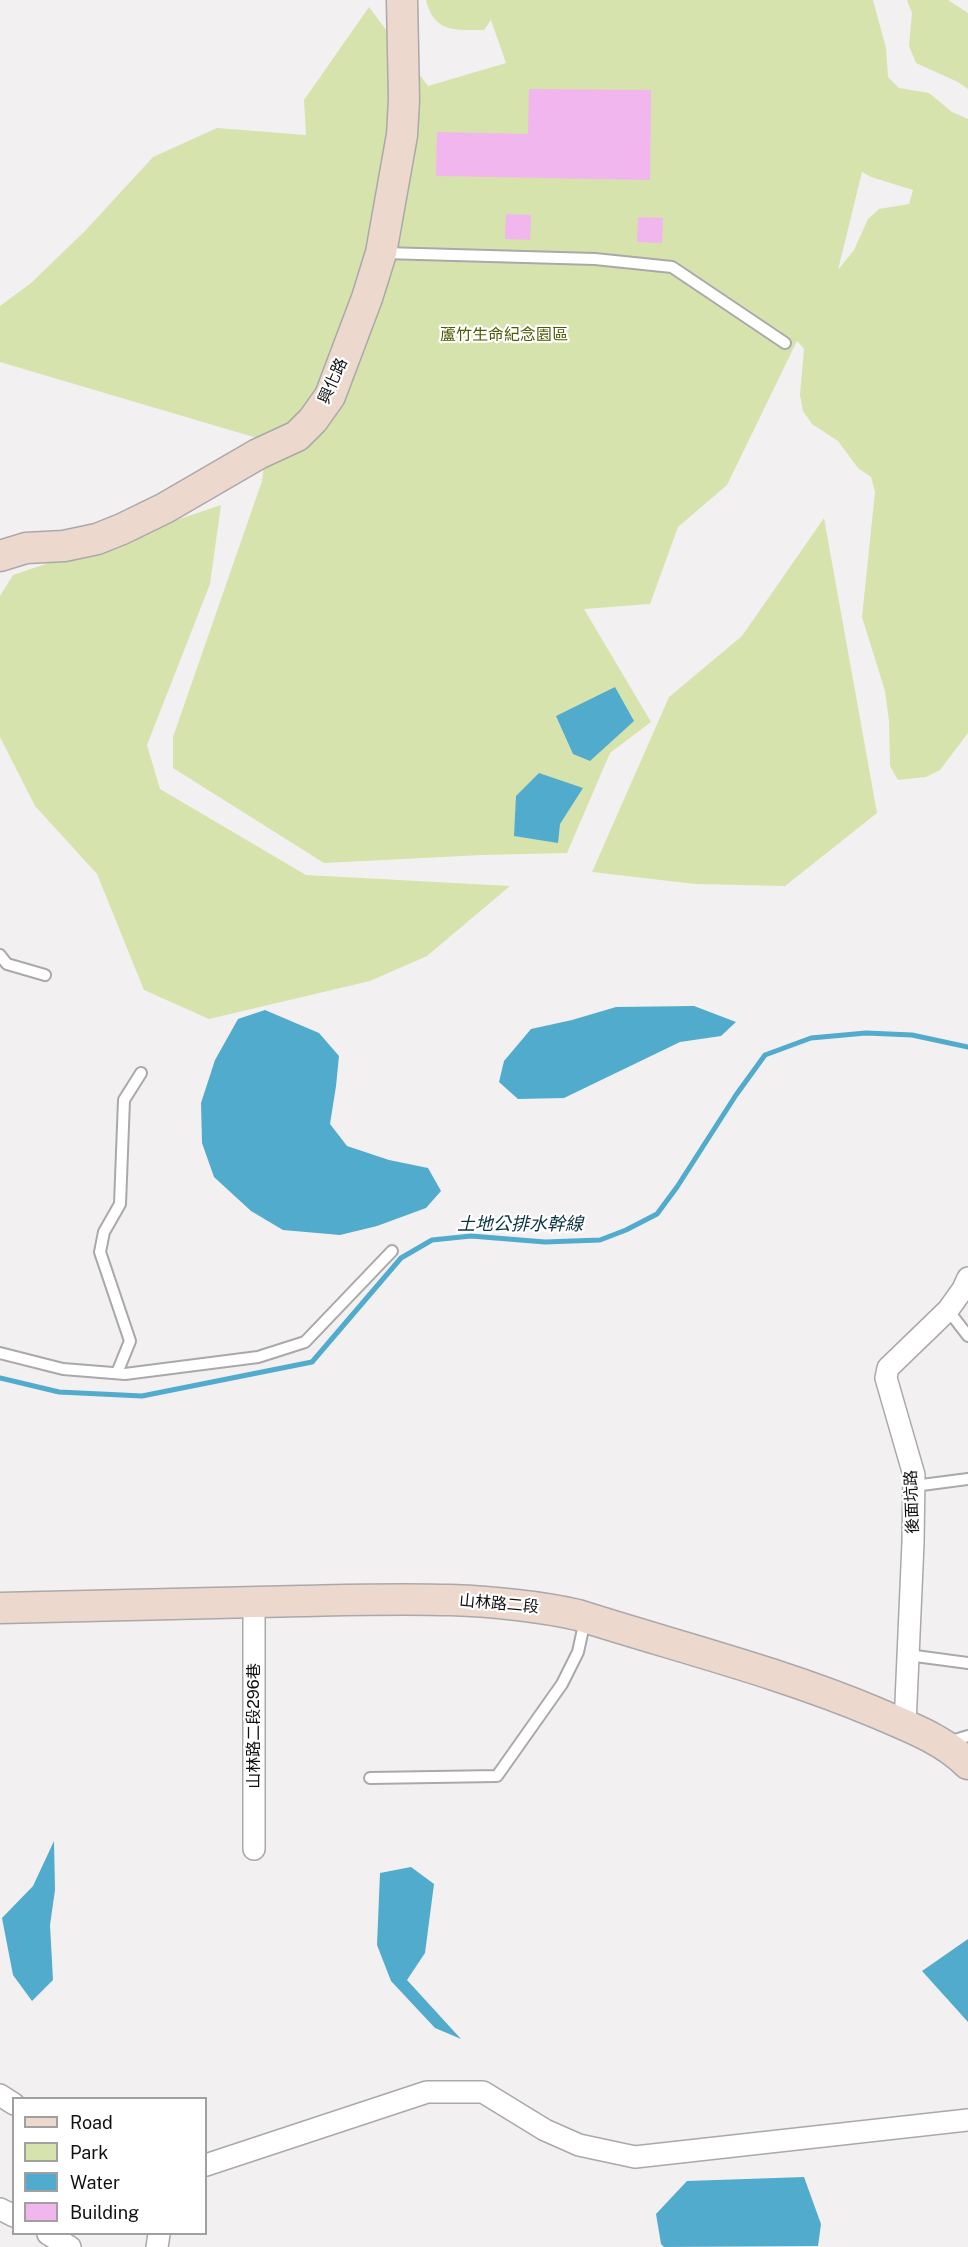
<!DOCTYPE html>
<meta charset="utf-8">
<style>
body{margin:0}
#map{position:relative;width:968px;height:2247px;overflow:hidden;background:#f3f0f2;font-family:"Public Sans",sans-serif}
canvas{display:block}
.legend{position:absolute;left:12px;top:2097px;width:195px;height:138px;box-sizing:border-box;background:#fff;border:2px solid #a0a0a0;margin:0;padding:8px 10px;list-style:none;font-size:18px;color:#121112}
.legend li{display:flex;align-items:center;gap:12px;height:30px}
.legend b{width:30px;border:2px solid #a0a0a0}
</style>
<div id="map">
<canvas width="968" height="2247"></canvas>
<ul class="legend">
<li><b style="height:8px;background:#edd8cd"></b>Road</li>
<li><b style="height:16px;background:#d7e3ac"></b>Park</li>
<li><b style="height:16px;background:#51abcd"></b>Water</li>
<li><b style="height:16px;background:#f1b6ed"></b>Building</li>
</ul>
</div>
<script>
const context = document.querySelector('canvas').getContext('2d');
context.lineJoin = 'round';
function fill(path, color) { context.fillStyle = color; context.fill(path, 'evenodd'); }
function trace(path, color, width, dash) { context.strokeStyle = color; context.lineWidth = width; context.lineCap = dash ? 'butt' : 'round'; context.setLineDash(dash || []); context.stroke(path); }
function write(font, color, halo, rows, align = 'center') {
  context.font = font + ' "Public Sans","Noto Sans TC",sans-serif'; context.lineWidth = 4.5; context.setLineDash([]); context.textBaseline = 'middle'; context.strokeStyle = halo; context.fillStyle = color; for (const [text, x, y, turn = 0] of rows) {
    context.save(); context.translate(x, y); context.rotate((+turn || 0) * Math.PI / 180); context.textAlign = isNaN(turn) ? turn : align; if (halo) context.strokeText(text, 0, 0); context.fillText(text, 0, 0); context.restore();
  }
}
const green = new Path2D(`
 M 426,0 L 873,0 L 886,48 L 888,77 L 899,88 L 929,93 L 952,112 L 968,119 L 968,733 L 940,770 L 926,777 L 898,780 L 890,766 L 889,721 L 885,691 L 862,617 L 875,492 L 871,477 L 858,468 L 838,441 L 812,424 L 803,411 L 800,395 L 804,349 L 797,341 L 727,485 L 678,527 L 650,604 L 584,609 L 651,722 L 610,753 L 567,853 L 482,855 L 324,863 L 173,768 L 173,737 L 262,481 L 267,441 L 0,362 L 0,306 L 31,283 L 85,231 L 153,157 L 217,128 L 306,135 L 304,100 L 369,7 L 428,86 L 506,63 L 491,20 L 484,30 C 455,30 434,33 426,0 ZM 862,172 L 871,177 L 913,190 L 909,204 L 879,209 L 868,219 L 854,250 L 838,270 Z
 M 907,0 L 948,0 L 968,13 L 968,89 L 958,82 L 916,63 L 909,46 L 912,13 Z
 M 221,505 L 210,584 L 147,745 L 160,789 L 306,875 L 510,886 L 427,956 L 370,981 L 209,1019 L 144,990 L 97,874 L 35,806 L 0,737 L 0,596 L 13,575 Z
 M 824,518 L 877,813 L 785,886 L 695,884 L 592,872 L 669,697 L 742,636 Z`);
const water = new Path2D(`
 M 615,687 L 634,721 L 590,761 L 573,754 L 556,716 Z
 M 539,773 L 583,788 L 560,824 L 558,843 L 514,836 L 516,796 Z
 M 694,1006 L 736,1022 L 721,1036 L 680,1042 L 564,1098 L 518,1099 L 499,1082 L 504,1061 L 531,1029 L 572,1020 L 616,1007 Z
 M 265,1010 L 319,1033 L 339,1056 L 336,1086 L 330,1124 L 347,1146 L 389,1160 L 428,1168 L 441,1191 L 426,1208 L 377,1226 L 340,1235 L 283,1230 L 251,1211 L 214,1177 L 202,1143 L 201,1103 L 215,1060 L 238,1019 Z
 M 54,1841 L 55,1890 L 50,1925 L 53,1980 L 32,2001 L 13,1975 L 2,1918 L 33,1886 Z
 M 411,1867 L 434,1884 L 425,1953 L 407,1980 L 461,2039 L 435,2028 L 391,1981 L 377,1945 L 380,1873 Z
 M 968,1939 L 968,2022 L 922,1971 Z
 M 804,2177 L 821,2224 L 818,2246 L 664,2247 L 661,2244 L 656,2214 L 687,2181 Z`);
const stream = new Path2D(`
 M 0,1378 L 59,1392 L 142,1396 L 312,1362 L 401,1258 L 432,1240 L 471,1236 L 545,1242 L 600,1240 L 626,1230 L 657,1214 L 677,1187 L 736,1095 L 765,1055 L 811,1038 L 866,1033 L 912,1035 L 968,1047`);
const building = new Path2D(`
 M 529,89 L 651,90 L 650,180 L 436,176 L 437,132 L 528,134 Z
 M 506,214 L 531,215 L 530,240 L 505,239 Z
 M 638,217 L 663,218 L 662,243 L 637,242 Z`);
const lane = new Path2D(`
 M 384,253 L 595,259 L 672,267 L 785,343
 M 0,955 L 7,964 L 45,975
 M 948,1310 L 968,1336
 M 0,1353 L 63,1369 L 125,1374 L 258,1357 L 305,1342 L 392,1251
 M 117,1373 L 130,1341 L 100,1252 L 104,1232 L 120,1204 L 124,1100 L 141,1073
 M 914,1486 L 968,1479
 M 908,1655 L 968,1663
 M 948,1742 L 968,1736
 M 370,1778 L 497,1776 L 562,1684 L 578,1652 L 585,1620`);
const street = new Path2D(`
 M 254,1602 L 254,1849
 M 905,1725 L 913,1543 L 914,1475 L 886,1378 L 888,1368 L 948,1310 L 963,1289 L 968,1278
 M 0,2095 L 14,2104
 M 206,2165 L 427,2092 L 483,2092 L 545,2130 L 579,2145 L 635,2157 L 968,2120
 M 0,2209 L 14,2216
 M 48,2234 L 70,2247
 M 157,2247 L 159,2234`);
const secondary = new Path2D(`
 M 0,556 L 26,548 L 64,546 L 97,539 L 122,529 L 165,508 L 258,454 L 297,436 L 313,420 L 330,396 L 367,298 L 381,253 L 402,135 L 404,100 L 402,0
 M 0,1608 C 100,1606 201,1603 301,1601 C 394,1599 486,1595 578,1615 C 678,1647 780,1672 877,1713 C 909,1727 943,1739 968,1764`);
const parkNames = [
 ["蘆竹生命紀念園區",504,335]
];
const streetNames = [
 ["興化路",333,381,-66],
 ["後面坑路",912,1502,-92],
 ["山林路二段",499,1604,5],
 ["山林路二段296巷",254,1726,-90]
];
const waterNames = [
 ["土地公排水幹線",520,1224]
];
fill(green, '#d7e3ac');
fill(water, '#51abcd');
trace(stream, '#51abcd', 5);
fill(building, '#f1b6ed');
trace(lane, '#aaa8aa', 14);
trace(street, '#aaa8aa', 24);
trace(secondary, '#aaa8aa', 33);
trace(lane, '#fff', 10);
trace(street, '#fff', 21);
trace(secondary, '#edd8cd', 30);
write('16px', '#505b01', '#fff', parkNames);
write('16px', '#121112', '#fff', streetNames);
write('italic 18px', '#0a3443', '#fff', waterNames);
</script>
